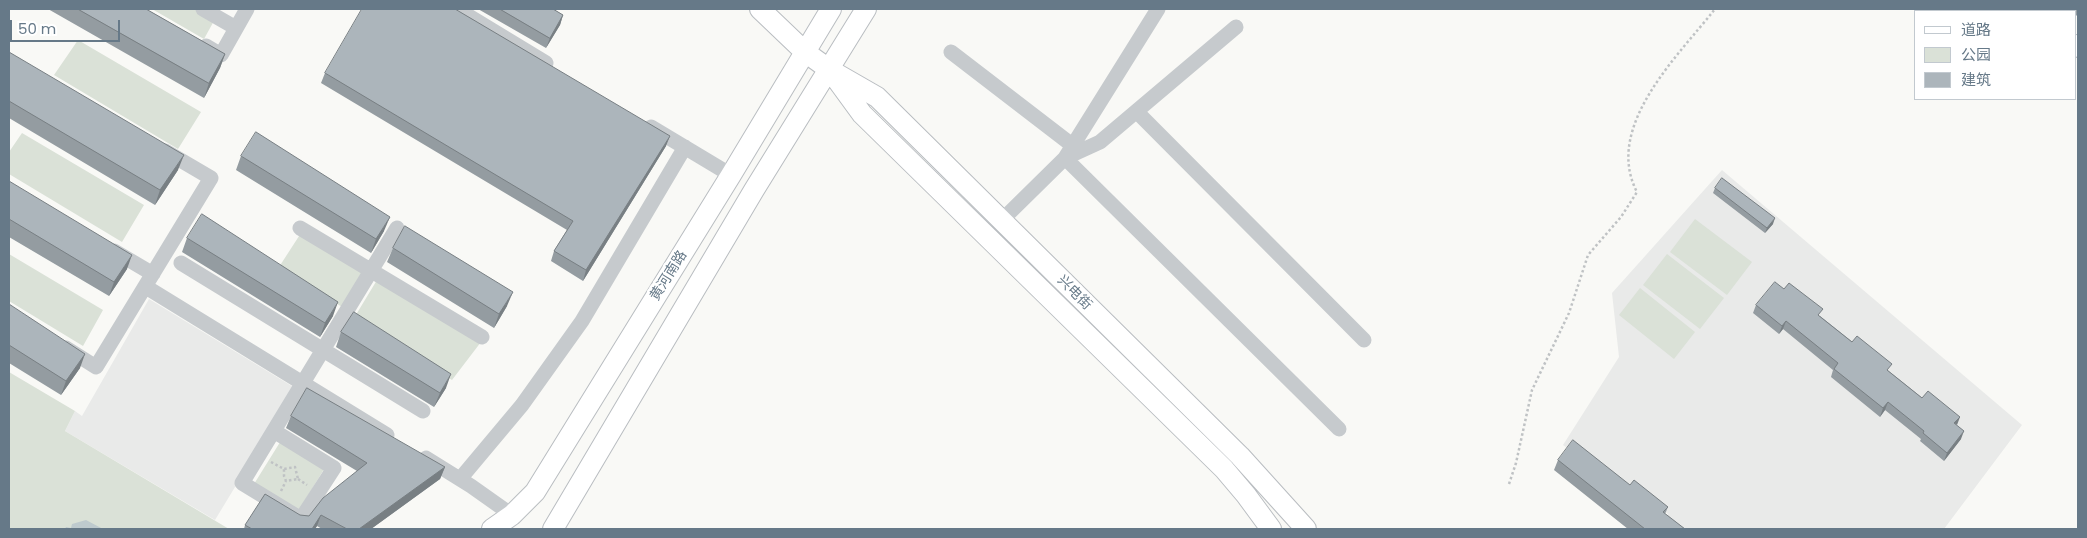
<!DOCTYPE html>
<meta charset="utf-8">
<style>
body{margin:0}
#map{position:relative;width:2087px;height:538px;overflow:hidden;background:#f9f9f6;font-family:Poppins,"Noto Sans SC",sans-serif}
canvas{display:block}
.frame{position:absolute;inset:0;border:10px solid #667988;pointer-events:none}
.legend{position:absolute;left:1914px;top:10px;width:162px;height:90px;box-sizing:border-box;background:#fff;border:1px solid #c2c9cf;margin:0;padding:6px 9px;list-style:none;font-size:15px;color:#667988}
.legend li{display:flex;align-items:center;gap:10px;height:25px}
.legend b{width:25px;border:1px solid #c2c9cf}
.scale{position:absolute;left:10px;top:20px;width:110px;height:22px;box-sizing:border-box;border:2px solid #667988;border-top:0;padding-left:6px;font-size:15px;line-height:18px;white-space:nowrap;color:#667988;-webkit-text-stroke:4px #fff;paint-order:stroke}
</style>
<div id="map">
<canvas width="2087" height="538"></canvas>
<div class="frame"></div>
<ul class="legend">
<li><b style="height:6px;background:#fff"></b>道路</li>
<li><b style="height:14px;background:#dae1d7"></b>公园</li>
<li><b style="height:14px;background:#acb5bb"></b>建筑</li>
</ul>
<div class="scale">50 m</div>
</div>
<script>
const context = document.querySelector('canvas').getContext('2d');
context.lineJoin = 'round';
function fill(path, color) { context.fillStyle = color; context.fill(path, 'evenodd'); }
function trace(path, color, width, dash) { context.strokeStyle = color; context.lineWidth = width; context.lineCap = dash ? 'butt' : 'round'; context.setLineDash(dash || []); context.stroke(path); }
function write(font, color, halo, rows, align = 'center') {
  context.font = font + ' Poppins,"Noto Sans SC",sans-serif'; context.lineWidth = 5; context.setLineDash([]); context.textBaseline = 'middle'; context.strokeStyle = halo; context.fillStyle = color; for (const [text, x, y, turn = 0] of rows) {
    context.save(); context.translate(x, y); context.rotate((+turn || 0) * Math.PI / 180); context.textAlign = isNaN(turn) ? turn : align; if (halo) context.strokeText(text, 0, 0); context.fillText(text, 0, 0); context.restore();
  }
}
const built = new Path2D(`
 M 1722,170 L 2022,425 L 1944,529 L 1671,529 L 1662,522 L 1668,514 L 1630,484 L 1623,491 L 1563,445 L 1619,357 L 1612,293 Z
 M 149,299 L 295,388 L 215,520 L 65,431 L 75,411 L 82,416 Z`);
const green = new Path2D(`
 M 152,9 L 198,9 L 215,19 L 204,39 Z
 M 78,40 L 201,112 L 178,149 L 54,75 Z
 M 22,133 L 144,205 L 122,242 L 9,174 L 9,152 Z
 M 1695,219 L 1752,262 L 1727,295 L 1670,252 Z
 M 301,233 L 363,272 L 342,307 L 279,267 Z
 M 9,254 L 103,310 L 83,346 L 9,301 Z
 M 1667,254 L 1724,298 L 1700,329 L 1643,285 Z
 M 377,280 L 481,342 L 452,380 L 354,318 Z
 M 1640,288 L 1695,332 L 1674,359 L 1619,315 Z
 M 9,372 L 75,411 L 65,431 L 229,529 L 9,529 Z
 M 282,439 L 326,466 L 299,510 L 254,484 Z`);
const water = new Path2D(`
 M 86,520 L 103,529 L 65,529 L 66,527 L 71,528 L 72,524 Z`);
const path = new Path2D(`
 M 271,462 L 284,469 L 295,467 L 298,479 L 286,481 L 284,476 L 284,469
 M 298,479 L 307,485
 M 1509,484 L 1516,463 L 1532,390 L 1569,313 L 1588,255 L 1621,217 L 1637,192 C 1603,127 1678,56 1715,9
 M 281,491 L 286,481`);
const minor = new Path2D(`
 M 203,9 L 236,28
 M 457,9 L 546,63
 M 1236,27 L 1100,142 L 1065,158 L 1339,429
 M 206,46 L 221,55 L 247,9
 M 951,52 L 1072,145
 M 1137,112 L 1364,340
 M 651,127 L 731,175
 M 1001,221 L 1065,158 L 1158,9
 M 300,228 L 482,337
 M 114,251 L 153,274
 M 181,263 L 423,411
 M 146,287 L 387,435
 M 66,348 L 96,367 L 211,178 L 165,151
 M 274,431 L 334,468 L 301,519 L 242,483 C 293,398 346,313 397,228
 M 426,458 L 471,486 L 512,515
 M 460,479 L 522,405 L 582,321 L 685,147`);
const major = new Path2D(`
 M 760,9 L 805,52 L 830,70 L 877,97 L 1240,456 L 1306,529
 M 2030,9 L 2033,11
 M 2076,45 L 2078,47
 M 835,77 L 862,114 L 1224,469 L 1246,495 L 1271,529
 M 492,529 L 512,515 L 535,492 L 731,175 L 831,9
 M 553,529 L 754,190 L 866,9`);
const wall = new Path2D(`
 M 48,9 L 146,9 L 225,54 L 220,68 L 204,98 Z
 M 478,9 L 553,9 L 563,15 L 560,25 L 546,48 Z
 M 2069,9 L 2078,9 L 2078,17 L 2076,15 L 2076,11 L 2071,11 Z
 M 9,52 L 178,170 L 155,205 L 9,118 Z
 M 325,73 L 666,146 L 583,281 L 551,261 L 554,251 L 567,230 L 321,83 Z
 M 241,156 L 384,231 L 371,253 L 236,170 Z
 M 9,181 L 127,269 L 109,296 L 9,237 Z
 M 1715,188 L 1773,224 L 1765,233 L 1713,193 Z
 M 187,238 L 333,316 L 320,337 L 182,252 Z
 M 393,248 L 507,306 L 494,328 L 387,262 Z
 M 9,304 L 80,368 L 61,395 L 9,363 Z
 M 1756,305 L 1820,316 L 1956,425 L 1961,439 L 1944,461 L 1920,441 L 1921,439 L 1885,410 L 1880,417 L 1831,377 L 1833,370 L 1783,329 L 1779,334 L 1753,313 Z
 M 341,332 L 446,388 L 434,407 L 336,347 Z
 M 291,416 L 445,467 L 440,479 L 371,529 L 322,529 L 317,526 L 315,529 L 244,529 L 245,525 L 300,515 L 309,516 L 357,471 L 286,428 Z
 M 1558,460 L 1630,485 L 1668,507 L 1665,514 L 1685,529 L 1628,529 L 1554,470 Z`);
const shadedWall = new Path2D(`
 M 563,15 L 560,25 L 546,48 L 550,38 Z
 M 225,54 L 220,68 L 204,98 L 209,83 Z
 M 670,136 L 666,146 L 583,281 L 586,270 Z
 M 184,155 L 178,170 L 155,205 L 160,190 Z
 M 390,217 L 384,231 L 371,253 L 376,239 Z
 M 1775,218 L 1773,224 L 1765,233 L 1767,228 Z
 M 132,255 L 127,269 L 109,296 L 114,282 Z
 M 513,292 L 507,306 L 494,328 L 499,314 Z
 M 338,302 L 333,316 L 320,337 L 325,323 Z
 M 1786,321 L 1783,329 L 1779,334 L 1782,326 Z
 M 85,354 L 80,368 L 61,395 L 66,381 Z
 M 451,374 L 446,388 L 434,407 L 440,393 Z
 M 1888,402 L 1885,410 L 1880,417 L 1883,408 Z
 M 1960,417 L 1957,425 L 1954,423 Z
 M 1964,431 L 1961,439 L 1944,461 L 1947,453 Z
 M 445,467 L 440,479 L 371,529 L 359,529 Z
 M 321,515 L 317,526 L 315,529 L 312,529 Z`);
const building = new Path2D(`
 M 78,9 L 146,9 L 225,54 L 209,83 Z
 M 362,9 L 455,9 L 670,136 L 586,270 L 554,251 L 573,221 L 325,73 Z
 M 500,9 L 553,9 L 563,15 L 550,38 Z
 M 9,52 L 184,155 L 160,190 L 9,101 Z
 M 256,132 L 390,217 L 376,239 L 241,156 Z
 M 1722,178 L 1775,218 L 1767,228 L 1715,188 Z
 M 9,181 L 132,255 L 114,282 L 9,219 Z
 M 202,214 L 338,302 L 325,323 L 187,238 Z
 M 405,226 L 513,292 L 499,314 L 393,248 Z
 M 1775,282 L 1784,289 L 1789,283 L 1823,309 L 1818,315 L 1852,342 L 1857,336 L 1892,364 L 1887,370 L 1922,398 L 1928,391 L 1960,417 L 1954,423 L 1964,431 L 1947,453 L 1923,433 L 1924,431 L 1888,402 L 1883,408 L 1834,369 L 1838,363 L 1786,321 L 1782,326 L 1756,305 Z
 M 9,304 L 85,354 L 66,381 L 9,345 Z
 M 354,312 L 451,374 L 440,393 L 341,332 Z
 M 307,388 L 445,467 L 359,529 L 347,529 L 321,515 L 312,529 L 252,529 L 245,525 L 265,494 L 300,515 L 309,516 L 323,498 L 367,463 L 291,416 Z
 M 1573,440 L 1630,485 L 1634,480 L 1668,507 L 1663,512 L 1685,529 L 1645,529 L 1558,460 Z`);
const streetNames = [
 ["黄河南路",669,276,-58],
 ["兴电街",1074,293,45]
];
fill(built, '#e9eae9');
fill(green, '#dae1d7');
fill(water, '#becace');
trace(major, '#b9bdc1', 22);
trace(path, '#bfc2c4', 2.5, [2.5, 2.5]);
trace(minor, '#c6cacd', 15);
trace(major, '#fff', 20);
fill(wall, '#949ca1');
fill(shadedWall, '#787f83');
fill(building, '#acb5bb');
trace(building, '#787f83', 1);
write('14px', '#667988', '#fff', streetNames);
</script>
